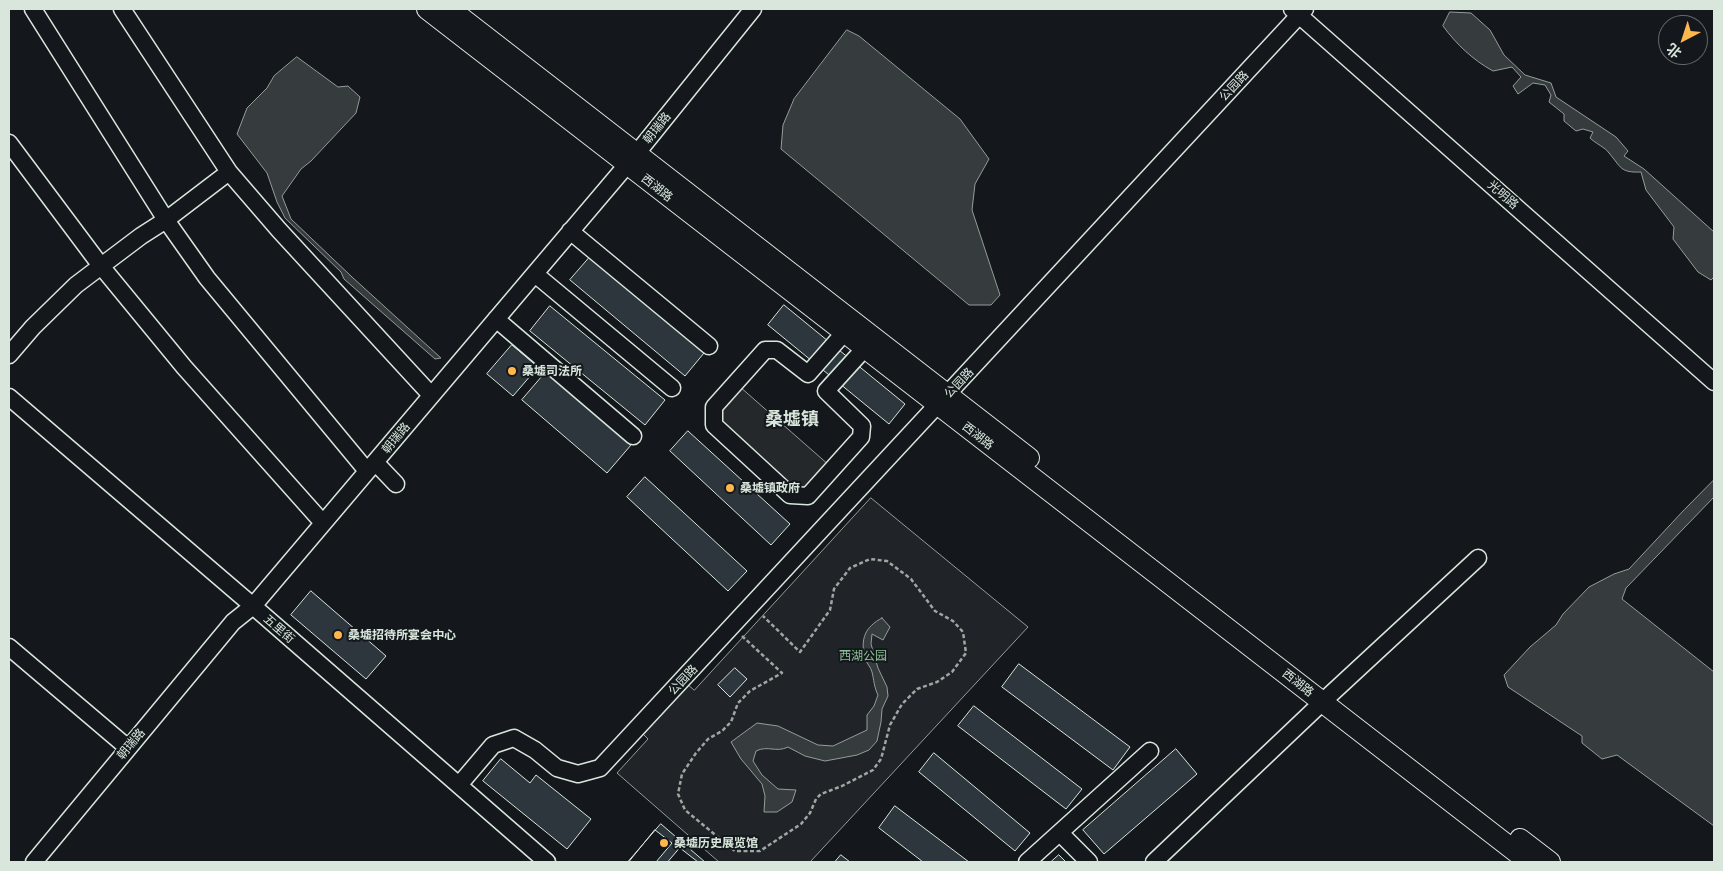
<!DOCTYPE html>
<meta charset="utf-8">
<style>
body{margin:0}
#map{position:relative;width:1723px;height:871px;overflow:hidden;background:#14181c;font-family:Lato,"Noto Sans SC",sans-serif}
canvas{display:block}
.frame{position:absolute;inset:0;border:10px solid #d8e6dc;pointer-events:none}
.north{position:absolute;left:1658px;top:15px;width:50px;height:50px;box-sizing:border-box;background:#14181c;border:1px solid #626a69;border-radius:50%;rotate:220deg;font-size:14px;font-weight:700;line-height:20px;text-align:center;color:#d8e6dc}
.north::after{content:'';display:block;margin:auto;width:18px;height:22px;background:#ffb74d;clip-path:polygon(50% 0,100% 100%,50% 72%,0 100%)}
</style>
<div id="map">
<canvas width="1723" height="871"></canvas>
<div class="frame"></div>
<div class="north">北</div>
</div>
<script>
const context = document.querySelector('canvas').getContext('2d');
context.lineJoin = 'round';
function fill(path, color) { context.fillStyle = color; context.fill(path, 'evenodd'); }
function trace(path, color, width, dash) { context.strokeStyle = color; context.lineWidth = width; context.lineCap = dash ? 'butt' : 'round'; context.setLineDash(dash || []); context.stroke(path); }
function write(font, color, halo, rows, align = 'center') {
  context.font = font + ' Lato,"Noto Sans SC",sans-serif'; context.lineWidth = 4; context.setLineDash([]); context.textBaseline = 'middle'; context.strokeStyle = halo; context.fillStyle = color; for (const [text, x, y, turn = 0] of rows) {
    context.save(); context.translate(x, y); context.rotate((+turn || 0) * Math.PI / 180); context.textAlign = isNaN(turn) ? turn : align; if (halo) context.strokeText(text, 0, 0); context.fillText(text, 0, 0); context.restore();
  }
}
const green = new Path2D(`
 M 871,498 L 1028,627 L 810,862 L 719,862 L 617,773 L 648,739 L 642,733 L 687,684 L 694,690 Z`);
const parking = new Path2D(`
 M 739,386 L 830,466 L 799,501 L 710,418 Z`);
const water = new Path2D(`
 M 1450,12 L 1471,13 L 1490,30 L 1504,55 L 1525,75 L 1551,83 L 1556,97 L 1616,137 L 1628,151 L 1624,156 L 1644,169 L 1714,232 L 1714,277 L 1711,280 L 1698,272 L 1673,239 L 1674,227 L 1646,190 L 1641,172 C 1620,173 1621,167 1609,153 C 1606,148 1595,143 1590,138 L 1593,132 L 1583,129 L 1576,131 L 1564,121 L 1564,114 L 1549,102 L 1551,95 L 1545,85 L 1533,83 L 1518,94 L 1513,86 L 1521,77 L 1512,67 L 1493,71 C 1473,60 1456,44 1443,26 Z
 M 847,30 L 859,36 L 960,119 L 989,159 L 975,184 L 972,210 L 1000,295 L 991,305 L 969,305 L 781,149 L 783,125 L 794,99 Z
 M 297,57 L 338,87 L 348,86 L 360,97 L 356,113 L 311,161 L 301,169 L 282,196 L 291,219 L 352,277 L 441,358 L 435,359 L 344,279 L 341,272 L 285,218 L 277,202 L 267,173 L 237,134 L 247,108 L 267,88 L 274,76 Z
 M 1714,480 L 1714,497 L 1626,588 L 1622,599 L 1714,672 L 1714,826 L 1617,755 L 1602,759 L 1582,743 L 1582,736 L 1508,687 L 1504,675 L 1530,647 L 1556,625 L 1563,614 L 1589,587 L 1614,574 L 1629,569 L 1684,510 Z
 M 882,618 L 890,627 L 883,640 L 872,634 L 871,644 L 878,668 L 887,687 L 888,696 L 882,709 L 881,722 L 877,741 L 869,750 L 857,755 L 825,761 L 805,756 L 788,747 C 776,753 768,745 756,751 L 753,761 L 762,775 L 778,789 L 796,790 L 792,802 L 777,812 L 764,812 L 765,796 L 762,784 L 741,759 L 731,742 L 757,723 L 778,726 L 818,745 L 833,746 L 867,730 L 867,715 L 874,706 L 878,695 C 874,687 874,680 872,672 C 871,667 866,663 865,658 C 860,639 865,627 882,618 Z`);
const building = new Path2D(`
 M 590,257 L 704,353 L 685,376 L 570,280 Z
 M 784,305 L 905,404 L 889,424 L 768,325 Z
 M 550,306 L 665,400 L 645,425 L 530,331 Z
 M 512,345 L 538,367 L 513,396 L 487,374 Z
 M 546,372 L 631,445 L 607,473 L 522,400 Z
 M 688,431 L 790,524 L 771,545 L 670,451 Z
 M 645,477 L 747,571 L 728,591 L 627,497 Z
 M 311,591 L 386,656 L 366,679 L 291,615 Z
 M 1019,664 L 1130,747 L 1113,770 L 1002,687 Z
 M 735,668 L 747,679 L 730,697 L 718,685 Z
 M 974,706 L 1082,789 L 1066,809 L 958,726 Z
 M 1176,749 L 1197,774 L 1104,854 L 1083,830 Z
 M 934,753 L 1030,833 L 1015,851 L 919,772 Z
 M 501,759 L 530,783 L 536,775 L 591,819 L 567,849 L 483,781 Z
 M 895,806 L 969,862 L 923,862 L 879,828 Z
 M 661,824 L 705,862 L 628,862 Z
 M 655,830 L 672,843 L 656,862 L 629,862 Z
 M 680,848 L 698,862 L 668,862 Z
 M 841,855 L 850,862 L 835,862 Z
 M 1059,855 L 1066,862 L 1051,862 Z`);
const path = new Path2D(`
 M 742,636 L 782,673 L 750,691 L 738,703 L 731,722 L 722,731 L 708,739 L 696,753 L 682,774 L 678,794 L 685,810 L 735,851 L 760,851 L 801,824 L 810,813 L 816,799 L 821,794 L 842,786 L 873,770 L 881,759 L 890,725 L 902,704 L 917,689 L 937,682 L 952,672 L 966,653 L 963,632 L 953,621 L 935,611 L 911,579 L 887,561 L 870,559 L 850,568 L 834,589 L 830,610 L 800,652 L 763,616`);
const minor = new Path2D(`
 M 33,9 L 166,220 L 207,278 L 367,471
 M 122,9 L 229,172 L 279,230 L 431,395
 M 1292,9 L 1714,382
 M 9,143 L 101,266 L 184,367 L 323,523
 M 570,231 L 709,346
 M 535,274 L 672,388
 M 496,319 L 633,436
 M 844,333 L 808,374 L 777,350 L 765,350 L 714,407 L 714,425 L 790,495 L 808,496 L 861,437 L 862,426 L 826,391 L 865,348
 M 9,355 L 33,327 L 76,285 L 141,236 L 166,220 L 229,172
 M 9,397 L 253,606 L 547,862
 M 375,462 L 396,484
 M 9,647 L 128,748
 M 459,785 L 493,745 L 514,738 L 535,750 L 557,768 L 578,774 L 600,768 L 1305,9
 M 1060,833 L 1089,862
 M 34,862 L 233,622 L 253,606 L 637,153 L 753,9
 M 1027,862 L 1150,751
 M 1154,862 L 1332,693 L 1478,558`);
const major = new Path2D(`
 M 427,9 L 1529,862
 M 450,9 L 1029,458
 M 1520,839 L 1550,862`);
const markers = [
 [512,371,5,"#ffb74d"],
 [730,488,5,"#ffb74d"],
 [338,635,5,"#ffb74d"],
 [664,843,5,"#ffb74d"]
];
const streetNames = [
 ["公园路",1234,86,-47],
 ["朝瑞路",657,128,-51],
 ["西湖路",657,188,38],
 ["光明路",1503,195,41],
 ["公园路",959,383,-47],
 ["西湖路",978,436,38],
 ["朝瑞路",396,438,-50],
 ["五里街",279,629,41],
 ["公园路",683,680,-47],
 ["西湖路",1298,683,38],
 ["朝瑞路",131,744,-50]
];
const poiNames = [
 ["桑墟司法所",522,371],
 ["桑墟镇政府",740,488],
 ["桑墟招待所宴会中心",348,635],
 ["桑墟历史展览馆",674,843]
];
const parkNames = [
 ["西湖公园",863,656]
];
const districtNames = [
 ["桑墟镇",792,419]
];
fill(green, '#202428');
trace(green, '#939e99', 1);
fill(parking, '#24282b');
trace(parking, '#939e99', 1);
fill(water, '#363b3e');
trace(water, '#939e99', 1);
fill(building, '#2c363c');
trace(building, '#d8e6dc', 1);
trace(minor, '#d8e6dc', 19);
trace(major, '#d8e6dc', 22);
trace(path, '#9da8a2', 2.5, [4, 2.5]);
trace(minor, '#14181c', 16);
trace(major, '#14181c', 20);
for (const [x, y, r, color] of markers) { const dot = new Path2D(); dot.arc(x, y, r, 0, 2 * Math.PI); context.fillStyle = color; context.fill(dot); trace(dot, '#14181c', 2); }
write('12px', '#d8e6dc', '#14181c', streetNames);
write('bold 12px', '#d8e6dc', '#14181c', poiNames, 'left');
write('12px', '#8ac095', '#14181c', parkNames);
write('bold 18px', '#d8e6dc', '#14181c', districtNames);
</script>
